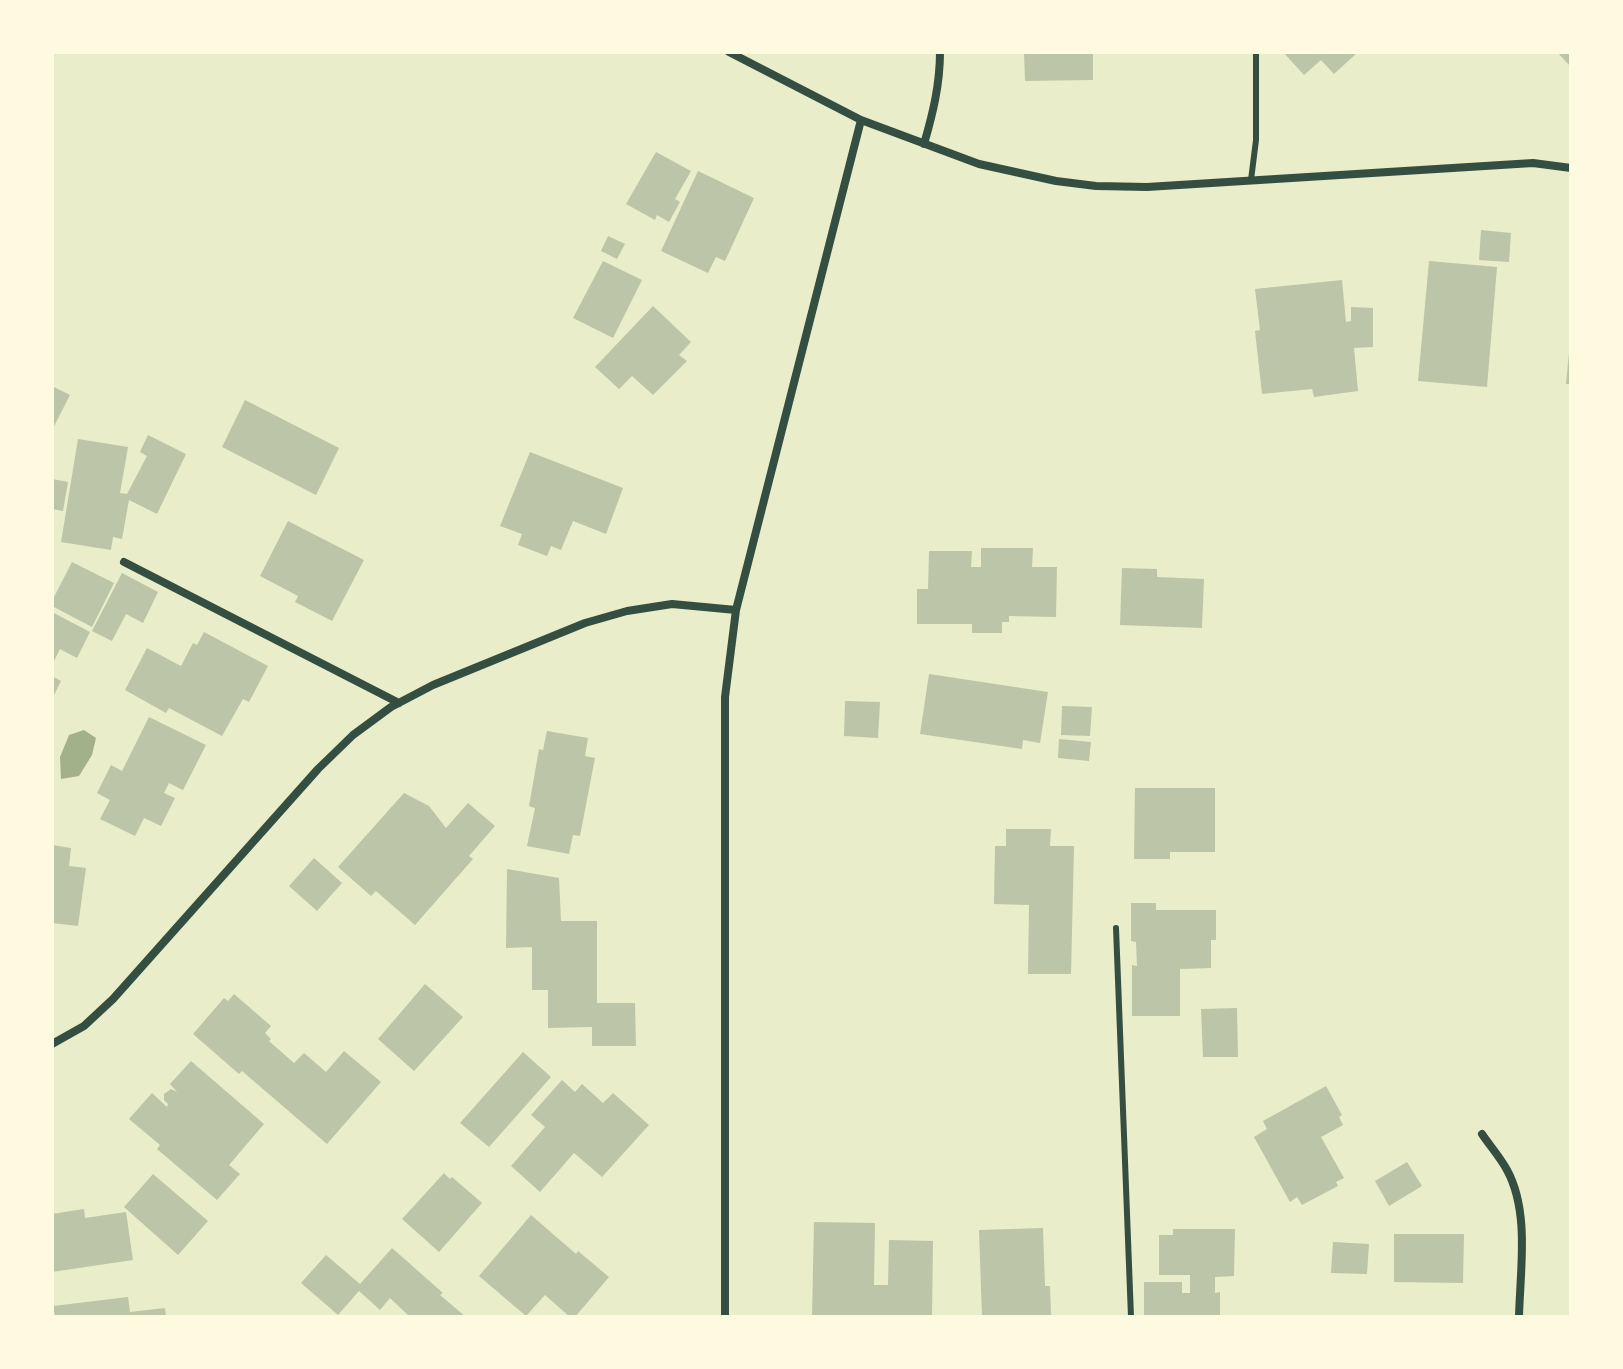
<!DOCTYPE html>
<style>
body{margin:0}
#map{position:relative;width:1623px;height:1369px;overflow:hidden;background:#e9edc9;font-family:"Open Sans",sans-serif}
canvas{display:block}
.frame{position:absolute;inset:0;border:54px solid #fefae0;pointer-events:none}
</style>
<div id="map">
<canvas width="1623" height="1369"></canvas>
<div class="frame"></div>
</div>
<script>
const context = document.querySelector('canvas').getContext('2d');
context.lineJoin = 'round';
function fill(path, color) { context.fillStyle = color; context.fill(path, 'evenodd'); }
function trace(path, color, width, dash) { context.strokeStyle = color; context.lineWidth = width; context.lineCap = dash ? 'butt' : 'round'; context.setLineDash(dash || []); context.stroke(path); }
const water = new Path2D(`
 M 84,730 L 96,738 L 92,755 L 79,776 L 61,779 L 60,757 L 69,735 Z`);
const building = new Path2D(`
 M 1024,52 L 1093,52 L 1093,80 L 1025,81 Z
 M 1283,52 L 1358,52 L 1334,74 L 1321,60 L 1304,75 Z
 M 1557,52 L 1571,52 L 1571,67 Z
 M 656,152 L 691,171 L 675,199 L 680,202 L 669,222 L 657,215 L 655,220 L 626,204 Z
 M 698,171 L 754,198 L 725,261 L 716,257 L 708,273 L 661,251 Z
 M 1481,230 L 1511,233 L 1509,262 L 1479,260 Z
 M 608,236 L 625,244 L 617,259 L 601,251 Z
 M 603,261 L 642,280 L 613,338 L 573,318 Z
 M 1429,261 L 1497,267 L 1487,387 L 1418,381 Z
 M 1342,280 L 1346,322 L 1351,321 L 1351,307 L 1373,308 L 1373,347 L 1354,348 L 1358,391 L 1314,397 L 1312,389 L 1262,394 L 1255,331 L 1260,330 L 1255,289 Z
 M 653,306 L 691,342 L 679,355 L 687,361 L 653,395 L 632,376 L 619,389 L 595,367 Z
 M 1569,353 L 1571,353 L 1571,384 L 1566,384 Z
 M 52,386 L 70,395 L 52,430 Z
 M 245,400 L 339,448 L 316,495 L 222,447 Z
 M 148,435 L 186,454 L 157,514 L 129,500 L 122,539 L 113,537 L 111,550 L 61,542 L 78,439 L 128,447 L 120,493 L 127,494 L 147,456 L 140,452 Z
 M 530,452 L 623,488 L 606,534 L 573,521 L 561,550 L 551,546 L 547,556 L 518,545 L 522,534 L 500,526 Z
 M 52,479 L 68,482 L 63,511 L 52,509 Z
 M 288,521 L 364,560 L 332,621 L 295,602 L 298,596 L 260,576 Z
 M 981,548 L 1033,548 L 1032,567 L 1057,567 L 1056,617 L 1009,616 L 1009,622 L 1002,622 L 1002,633 L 972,633 L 972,624 L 917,624 L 917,589 L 928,589 L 929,551 L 972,551 L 971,567 L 981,567 Z
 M 72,562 L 114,583 L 92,627 L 52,606 L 52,601 Z
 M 1122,568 L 1157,569 L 1157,577 L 1204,579 L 1202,628 L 1120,625 Z
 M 122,573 L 158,592 L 143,623 L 126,614 L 112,641 L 92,631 Z
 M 52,612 L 90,632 L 77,658 L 60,649 L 52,665 Z
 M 204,632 L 268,666 L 249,702 L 243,699 L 222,736 L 169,708 L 166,713 L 125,690 L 147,648 L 181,666 L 193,643 L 197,645 Z
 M 929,674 L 1048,692 L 1040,743 L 1023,740 L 1022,749 L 920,734 Z
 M 52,676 L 61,681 L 52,699 Z
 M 845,701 L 880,702 L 878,738 L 844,736 Z
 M 1062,706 L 1092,707 L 1090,736 L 1061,735 Z
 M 149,717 L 206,745 L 183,790 L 169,783 L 164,793 L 175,798 L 161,826 L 144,818 L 135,836 L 100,819 L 110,800 L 97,793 L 111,765 L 122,771 Z
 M 547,731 L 588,738 L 585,756 L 595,758 L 580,836 L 573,835 L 569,854 L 527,846 L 535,808 L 529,806 L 539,749 L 543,750 Z
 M 1059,739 L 1091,742 L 1089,761 L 1058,758 Z
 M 1135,788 L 1215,788 L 1215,852 L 1170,852 L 1170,859 L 1134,859 Z
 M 404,793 L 429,806 L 446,828 L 468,803 L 495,826 L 469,856 L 473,859 L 415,925 L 376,891 L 371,896 L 338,867 Z
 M 1006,829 L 1051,829 L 1050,846 L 1074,846 L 1071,974 L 1028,974 L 1029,905 L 994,904 L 995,846 L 1006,846 Z
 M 52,845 L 71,848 L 69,866 L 86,868 L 78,926 L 52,923 Z
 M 314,858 L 342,883 L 317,911 L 289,886 Z
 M 507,869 L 559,878 L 561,921 L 597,921 L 597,1003 L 635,1003 L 636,1046 L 592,1046 L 592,1027 L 548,1028 L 548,990 L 532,990 L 532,947 L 506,948 Z
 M 1131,903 L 1156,903 L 1156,910 L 1216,910 L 1216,940 L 1211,940 L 1211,968 L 1180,969 L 1180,1016 L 1132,1016 L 1132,965 L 1137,966 L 1136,942 L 1131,941 Z
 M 425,984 L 463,1017 L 414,1071 L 378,1039 Z
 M 234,994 L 271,1026 L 265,1033 L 271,1039 L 269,1041 L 294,1063 L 304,1053 L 326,1072 L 344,1051 L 381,1082 L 327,1144 L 242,1071 L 239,1074 L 193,1034 L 224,998 L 228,1001 Z
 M 1237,1008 L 1238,1057 L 1203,1057 L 1201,1009 Z
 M 523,1052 L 551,1077 L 489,1147 L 460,1123 Z
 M 191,1061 L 264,1124 L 229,1165 L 240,1174 L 217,1200 L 157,1149 L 160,1145 L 129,1119 L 152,1093 L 167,1107 L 168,1104 L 164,1100 L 164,1094 L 171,1089 L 177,1092 L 170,1084 Z
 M 562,1080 L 575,1092 L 582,1084 L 603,1103 L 613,1093 L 649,1125 L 602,1177 L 574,1153 L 540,1192 L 511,1166 L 545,1127 L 531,1115 Z
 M 1326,1086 L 1342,1115 L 1339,1117 L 1343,1125 L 1321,1137 L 1344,1178 L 1336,1182 L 1338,1186 L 1302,1205 L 1297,1197 L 1290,1202 L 1254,1137 L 1267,1129 L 1263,1121 Z
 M 1407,1162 L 1422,1186 L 1389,1206 L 1375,1181 Z
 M 444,1173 L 450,1179 L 452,1177 L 482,1203 L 439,1252 L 402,1219 Z
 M 153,1174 L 208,1221 L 178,1255 L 124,1207 Z
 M 84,1209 L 85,1218 L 126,1212 L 133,1260 L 52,1272 L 52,1214 Z
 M 531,1215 L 576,1254 L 578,1251 L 609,1277 L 575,1317 L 570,1317 L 545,1295 L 526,1316 L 479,1276 Z
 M 814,1222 L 875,1223 L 874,1285 L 888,1285 L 889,1240 L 933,1241 L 932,1317 L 812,1317 Z
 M 1043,1228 L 1045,1286 L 1050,1286 L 1051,1317 L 982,1317 L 979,1230 Z
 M 1173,1229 L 1235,1229 L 1234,1276 L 1215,1277 L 1215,1293 L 1220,1292 L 1220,1317 L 1144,1317 L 1144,1282 L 1182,1282 L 1182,1293 L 1190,1293 L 1190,1275 L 1159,1275 L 1159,1235 L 1173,1235 Z
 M 1394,1234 L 1464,1234 L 1463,1283 L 1394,1282 Z
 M 1333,1242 L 1369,1244 L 1367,1274 L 1331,1273 Z
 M 392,1248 L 443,1293 L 440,1295 L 466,1317 L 410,1317 L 390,1298 L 380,1310 L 359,1291 L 338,1315 L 301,1283 L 326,1255 L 360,1284 Z
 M 128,1297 L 130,1312 L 165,1308 L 166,1317 L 55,1317 L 53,1306 Z`);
const service = new Path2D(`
 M 1251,180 L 1256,140 L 1256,52
 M 1116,928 L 1131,1317`);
const minor = new Path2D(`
 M 729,52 L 861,120 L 979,164 L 1056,181 L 1096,186 L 1147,187 L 1533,163 L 1571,168
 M 924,144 C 933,113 940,84 940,52
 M 124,562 L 399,703
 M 52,1044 L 84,1026 L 113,999 L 318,769 L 353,735 L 391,707 L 433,685 L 585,623 L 627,611 L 672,604 L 736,610
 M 1482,1134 C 1490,1146 1500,1157 1507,1170 C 1530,1212 1520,1271 1519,1317
 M 725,1317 L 725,697 L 736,610 L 861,120`);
fill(water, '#a3b18a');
fill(building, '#bcc5a7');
trace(service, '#344e41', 6);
trace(minor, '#344e41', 8);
</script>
